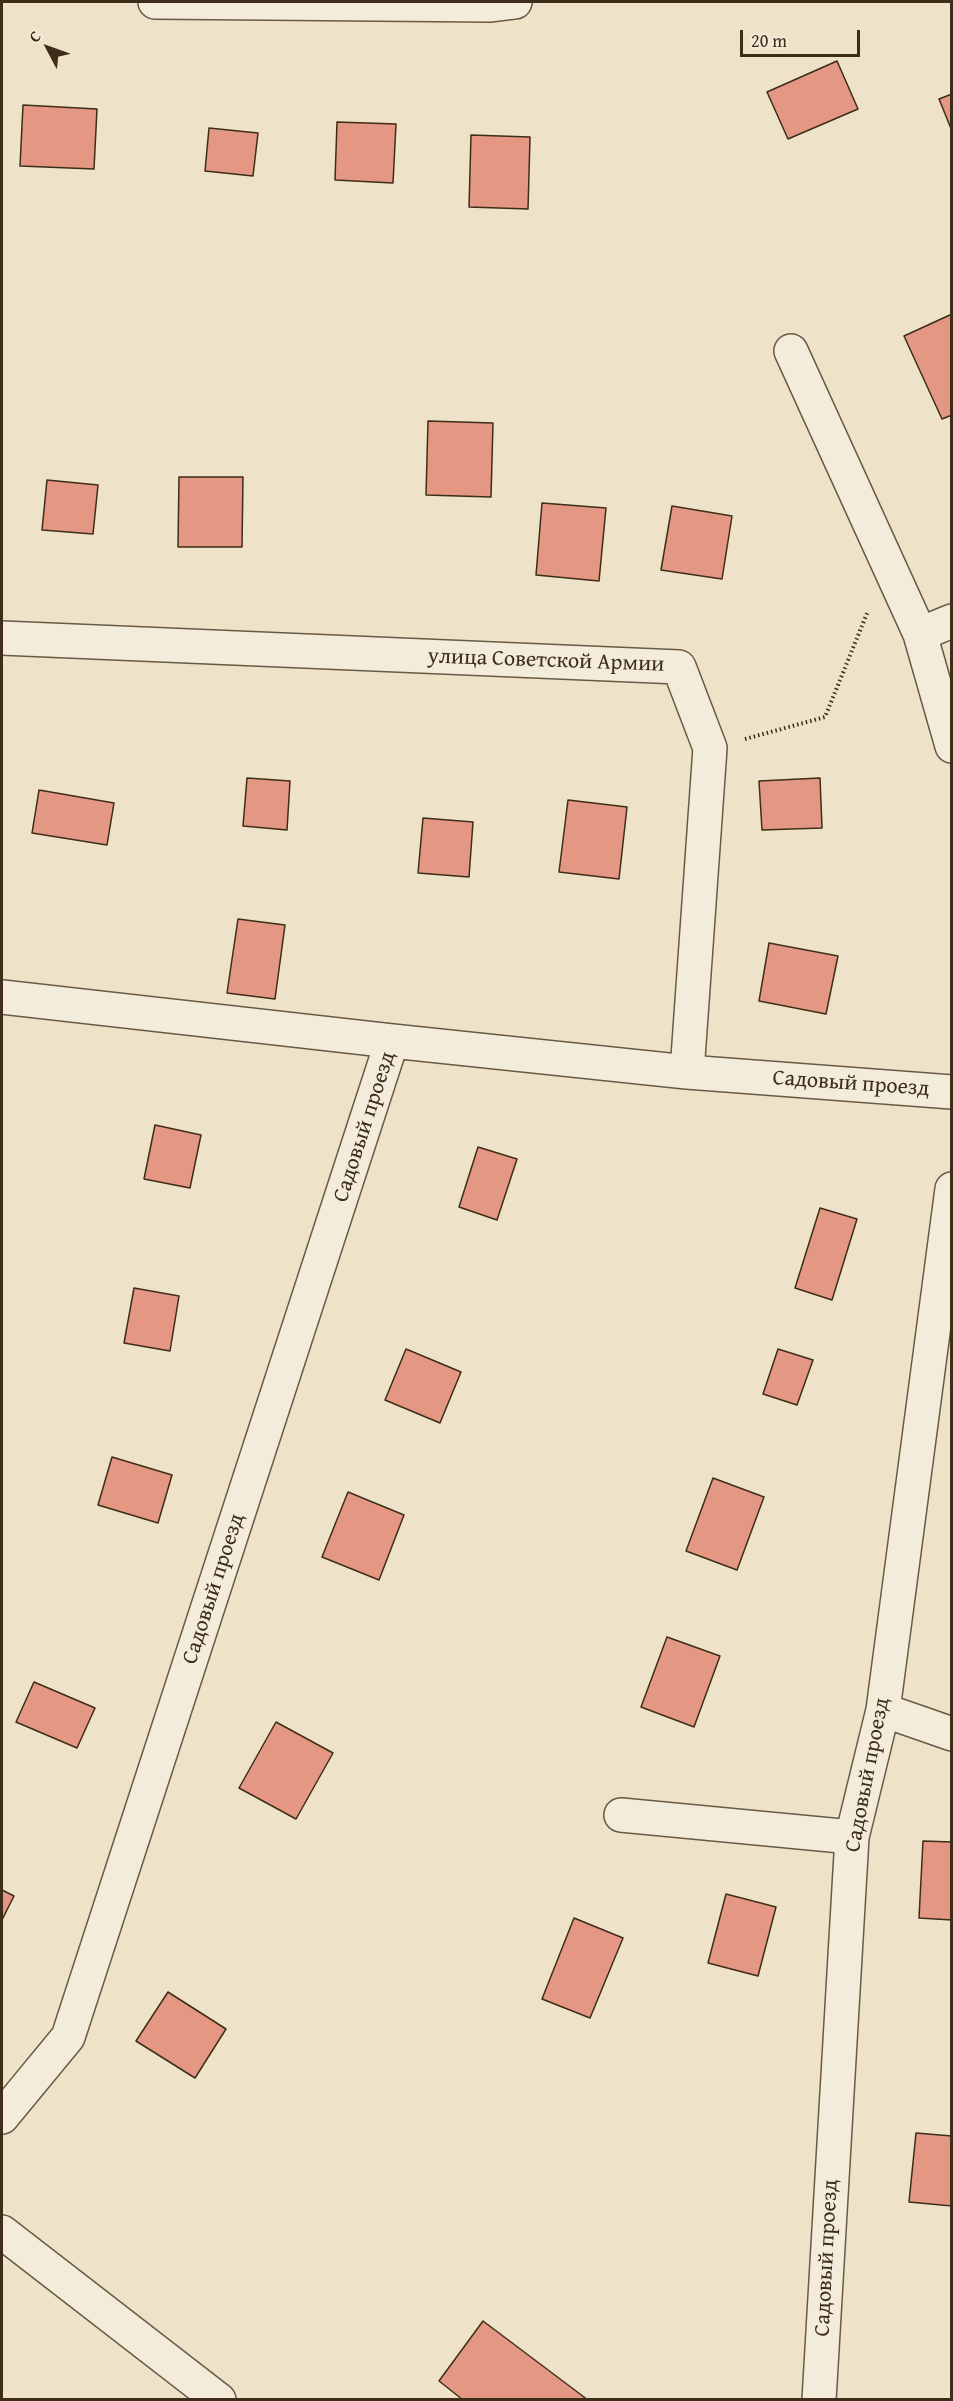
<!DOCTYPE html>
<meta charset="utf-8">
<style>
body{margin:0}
#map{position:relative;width:953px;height:2401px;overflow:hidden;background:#eee2c8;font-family:"Gentium Book Plus",serif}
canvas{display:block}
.frame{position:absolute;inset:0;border:3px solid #3d2d19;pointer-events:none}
.north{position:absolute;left:18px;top:18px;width:60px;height:60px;-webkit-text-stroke:4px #f4ecdb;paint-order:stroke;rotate:311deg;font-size:16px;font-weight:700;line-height:24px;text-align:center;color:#3d2d19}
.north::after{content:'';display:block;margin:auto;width:21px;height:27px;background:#3d2d19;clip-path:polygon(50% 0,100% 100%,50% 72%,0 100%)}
.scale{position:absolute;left:740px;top:30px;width:120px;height:27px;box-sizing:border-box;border:3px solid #3d2d19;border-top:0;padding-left:8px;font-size:18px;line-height:21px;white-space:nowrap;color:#3d2d19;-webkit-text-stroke:4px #f4ecdb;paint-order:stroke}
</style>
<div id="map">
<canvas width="953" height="2401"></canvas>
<div class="frame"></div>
<div class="north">С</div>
<div class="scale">20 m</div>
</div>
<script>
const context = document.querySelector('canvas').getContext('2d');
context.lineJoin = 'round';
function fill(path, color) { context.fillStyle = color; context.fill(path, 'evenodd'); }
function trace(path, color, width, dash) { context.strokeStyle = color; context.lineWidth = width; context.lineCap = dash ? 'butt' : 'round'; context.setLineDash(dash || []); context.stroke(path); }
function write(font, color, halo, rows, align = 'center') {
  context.font = font + ' "Gentium Book Plus",serif'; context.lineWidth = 4.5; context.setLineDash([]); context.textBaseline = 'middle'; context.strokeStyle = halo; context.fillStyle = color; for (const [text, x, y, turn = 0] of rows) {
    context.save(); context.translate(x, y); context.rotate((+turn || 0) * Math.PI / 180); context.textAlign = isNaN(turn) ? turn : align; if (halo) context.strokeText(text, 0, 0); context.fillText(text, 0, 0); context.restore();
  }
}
const building = new Path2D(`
 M 837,61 L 858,109 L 788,139 L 767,92 Z
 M 952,94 L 952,131 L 939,99 Z
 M 23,105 L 97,109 L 94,169 L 20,166 Z
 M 337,122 L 396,124 L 393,183 L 335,180 Z
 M 209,128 L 258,133 L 253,176 L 205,171 Z
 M 471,135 L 530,137 L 528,209 L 469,207 Z
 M 952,314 L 952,415 L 942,419 L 904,336 Z
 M 428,421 L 493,423 L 491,497 L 426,495 Z
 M 179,477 L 243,477 L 242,547 L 178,547 Z
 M 47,480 L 98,485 L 93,534 L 42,530 Z
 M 542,503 L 606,508 L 599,581 L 536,575 Z
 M 672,506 L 732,516 L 722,579 L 661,570 Z
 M 247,778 L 290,781 L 287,830 L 243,826 Z
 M 820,778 L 822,828 L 762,830 L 759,781 Z
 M 39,790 L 114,803 L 107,845 L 32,833 Z
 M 568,800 L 627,807 L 619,879 L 559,872 Z
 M 423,818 L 473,822 L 469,877 L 418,873 Z
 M 238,919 L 285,925 L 275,999 L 227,993 Z
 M 769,943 L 838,956 L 826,1014 L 759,1001 Z
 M 155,1125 L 201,1135 L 190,1188 L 144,1179 Z
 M 478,1147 L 517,1159 L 497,1220 L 459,1207 Z
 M 820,1208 L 857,1219 L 832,1300 L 795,1288 Z
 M 134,1288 L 179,1296 L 170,1351 L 124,1343 Z
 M 406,1349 L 461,1372 L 440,1423 L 385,1400 Z
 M 778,1349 L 813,1360 L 797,1405 L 763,1394 Z
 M 112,1457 L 172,1475 L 158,1523 L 98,1505 Z
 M 713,1478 L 764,1497 L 737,1570 L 686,1551 Z
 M 348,1492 L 404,1515 L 379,1580 L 322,1557 Z
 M 667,1637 L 720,1656 L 694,1727 L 641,1707 Z
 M 34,1682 L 95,1708 L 77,1748 L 16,1722 Z
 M 276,1722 L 333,1753 L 296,1819 L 239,1788 Z
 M 923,1841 L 952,1842 L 952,1920 L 919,1918 Z
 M 2,1890 L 14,1896 L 2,1920 Z
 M 726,1894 L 776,1907 L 758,1976 L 708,1963 Z
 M 574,1918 L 623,1938 L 590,2018 L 542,1999 Z
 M 168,1992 L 226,2029 L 195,2078 L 136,2041 Z
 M 916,2133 L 952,2136 L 952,2206 L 909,2202 Z
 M 483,2321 L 588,2400 L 463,2400 L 439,2381 Z`);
const path = new Path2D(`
 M 745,739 L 825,717 L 868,611`);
const minor = new Path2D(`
 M 155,2 L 491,5 L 515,2
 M 791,351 L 920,634 L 952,746
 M 920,634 L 952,621
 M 2,638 L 679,667 L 710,748 L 687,1072
 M 2,997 L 392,1041 L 687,1072 L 952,1092
 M 883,1710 L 952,1734
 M 621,1815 L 852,1837
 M 2,2117 L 68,2037 L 392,1041
 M 2,2232 L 219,2400
 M 819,2400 L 852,1837 L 883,1710 L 952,1189`);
const streetNames = [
 ["улица Советской Армии",546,661,2],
 ["Садовый проезд",851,1084,4],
 ["Садовый проезд",365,1127,-72],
 ["Садовый проезд",214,1589,-72],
 ["Садовый проезд",868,1775,-79],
 ["Садовый проезд",827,2258,-87]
];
fill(building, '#e49782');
trace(building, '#3d2d19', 1.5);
trace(minor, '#695a45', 36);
trace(path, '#3d2d19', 4, [1.5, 3]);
trace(minor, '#f4ecdb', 33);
write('22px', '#3d2d19', '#f4ecdb', streetNames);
</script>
